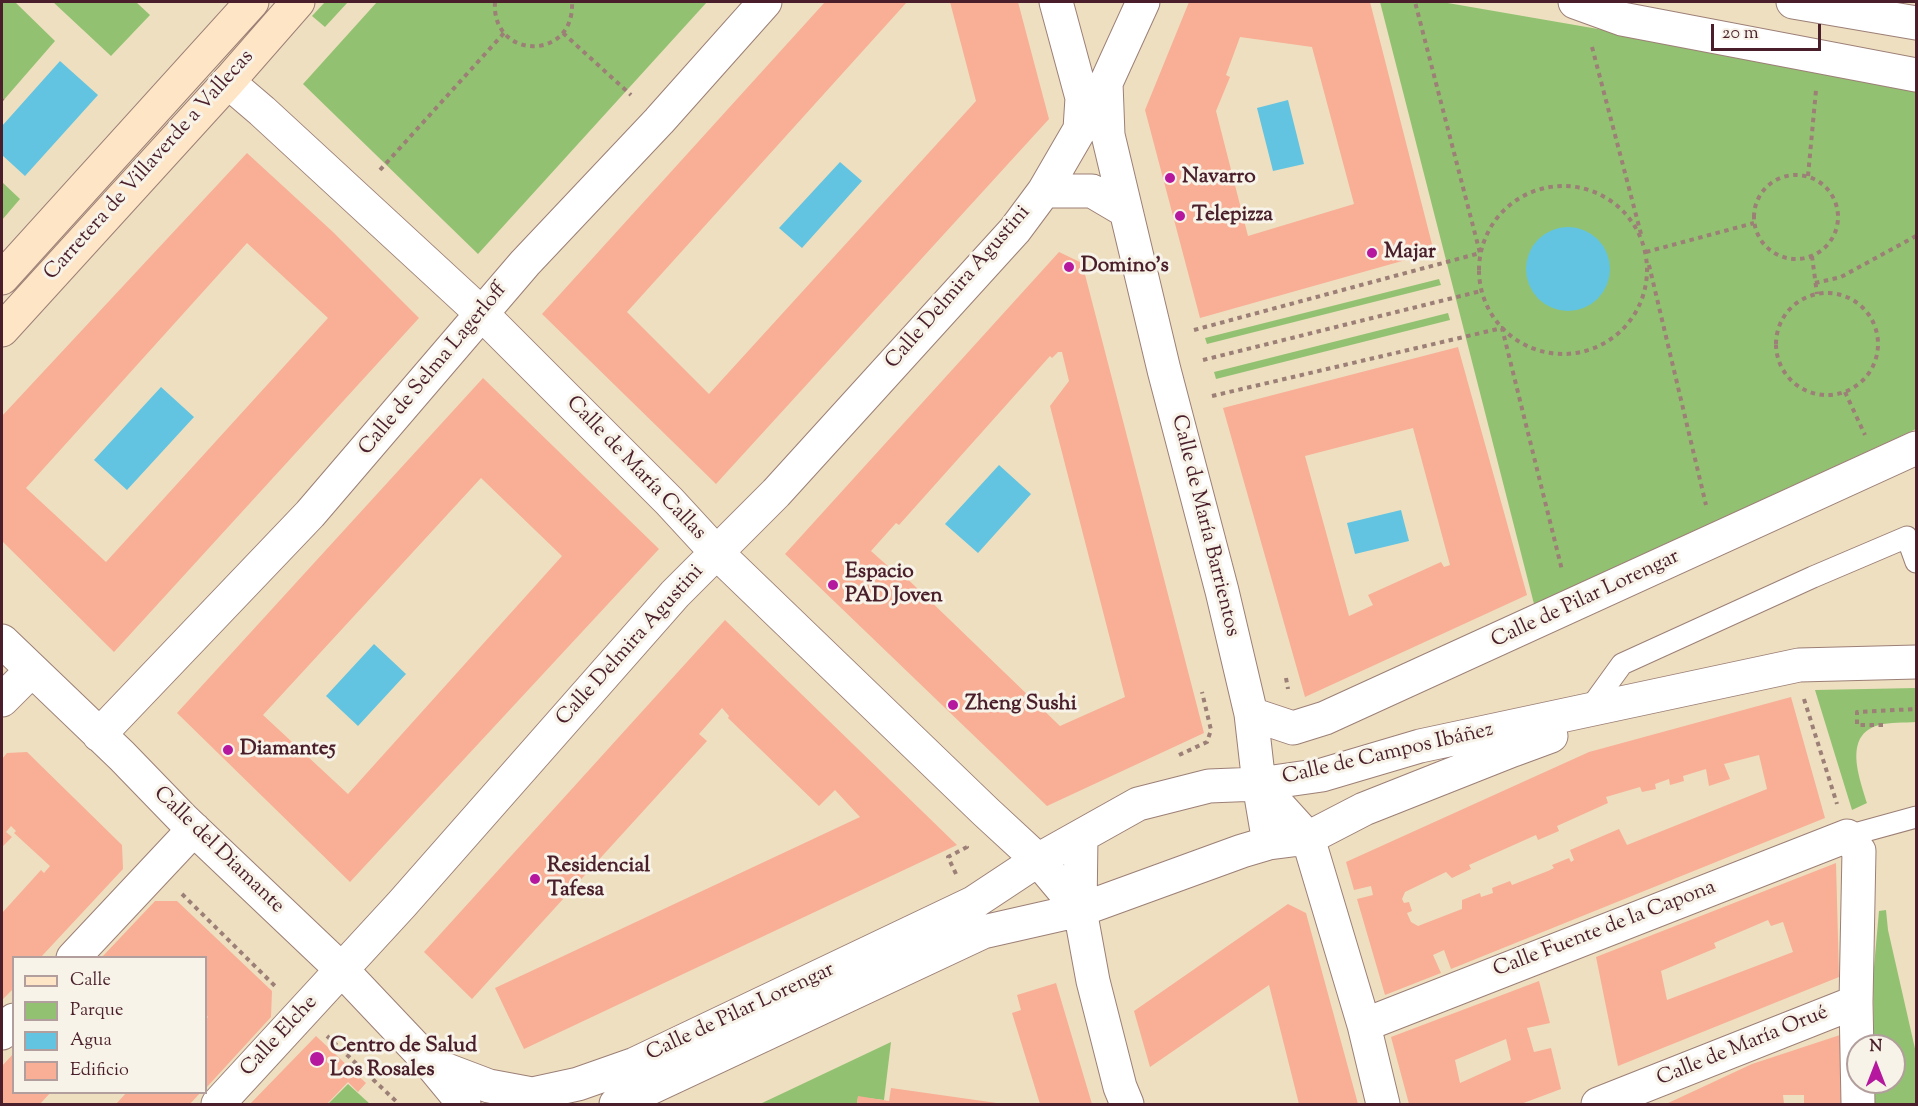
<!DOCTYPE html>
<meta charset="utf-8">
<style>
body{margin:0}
#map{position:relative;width:1918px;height:1106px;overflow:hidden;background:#eedfc0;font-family:"Sorts Mill Goudy",serif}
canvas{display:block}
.frame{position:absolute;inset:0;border:3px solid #4a1f2b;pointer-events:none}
.legend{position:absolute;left:12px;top:956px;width:195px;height:138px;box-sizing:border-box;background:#f7f3e8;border:2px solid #b29e9c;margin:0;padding:8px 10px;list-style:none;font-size:18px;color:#4a1f2b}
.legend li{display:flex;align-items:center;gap:12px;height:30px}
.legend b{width:30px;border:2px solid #b29e9c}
.north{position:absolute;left:1846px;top:1034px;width:60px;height:60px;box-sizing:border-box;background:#f7f3e8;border:2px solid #b29e9c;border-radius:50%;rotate:0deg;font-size:16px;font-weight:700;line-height:24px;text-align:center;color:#4a1f2b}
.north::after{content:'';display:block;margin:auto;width:21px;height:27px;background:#b5179e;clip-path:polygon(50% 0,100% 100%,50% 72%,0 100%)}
.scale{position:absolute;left:1711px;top:24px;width:110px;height:27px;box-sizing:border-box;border:3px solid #4a1f2b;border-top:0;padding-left:8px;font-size:18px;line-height:21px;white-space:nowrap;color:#4a1f2b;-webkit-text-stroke:4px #f7f3e8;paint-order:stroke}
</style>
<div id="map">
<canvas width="1918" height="1106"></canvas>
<div class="frame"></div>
<ul class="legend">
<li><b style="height:8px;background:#fee5c5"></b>Calle</li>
<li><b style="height:16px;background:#92c271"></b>Parque</li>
<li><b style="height:16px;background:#62c4e0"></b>Agua</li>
<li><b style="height:16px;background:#f8af96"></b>Edificio</li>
</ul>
<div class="north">N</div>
<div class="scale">20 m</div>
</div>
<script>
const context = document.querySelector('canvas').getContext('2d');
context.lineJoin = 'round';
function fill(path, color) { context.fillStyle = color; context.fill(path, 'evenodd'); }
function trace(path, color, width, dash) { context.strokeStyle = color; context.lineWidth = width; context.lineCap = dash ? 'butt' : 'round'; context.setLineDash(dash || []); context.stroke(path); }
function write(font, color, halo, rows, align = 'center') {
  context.font = font + ' "Sorts Mill Goudy",serif'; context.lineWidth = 6; context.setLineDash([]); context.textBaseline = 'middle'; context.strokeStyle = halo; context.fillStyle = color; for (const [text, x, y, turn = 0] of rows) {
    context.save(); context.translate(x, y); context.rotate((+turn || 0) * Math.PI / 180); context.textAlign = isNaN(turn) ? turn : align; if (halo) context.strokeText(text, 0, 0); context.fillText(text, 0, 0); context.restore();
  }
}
const green = new Path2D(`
 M 2,2 L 15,2 L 55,41 L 2,102 Z
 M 53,2 L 136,2 L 150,15 L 111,56 Z
 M 325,2 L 348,2 L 325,27 L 312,16 Z
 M 377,2 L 707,2 L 478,254 L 303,84 Z
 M 1380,2 L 1442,2 L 1916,84 L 1916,429 L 1534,604 Z
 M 2,182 L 20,199 L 2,220 Z
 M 1439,279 L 1441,285 L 1207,344 L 1205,338 Z
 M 1448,313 L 1450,320 L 1216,379 L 1214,372 Z
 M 1916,688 L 1916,722 C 1904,723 1890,722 1879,725 C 1842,735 1860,779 1867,803 L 1852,810 L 1815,690 Z
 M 1886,910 L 1888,930 L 1916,1053 L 1916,1104 L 1874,1104 L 1874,1082 L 1894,1082 L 1894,1046 L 1874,1046 L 1873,978 L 1879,911 Z
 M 891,1042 L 884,1100 L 858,1097 L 857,1104 L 760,1104 Z
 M 348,1084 L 370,1104 L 328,1104 Z`);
const water = new Path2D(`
 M 60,61 L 98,95 L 25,176 L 2,155 L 2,126 Z
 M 1288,100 L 1304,164 L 1273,171 L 1257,108 Z
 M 840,162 L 862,181 L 802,248 L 779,228 Z
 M1526 269a42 42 0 1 1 84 0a42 42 0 1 1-84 0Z
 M 161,387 L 194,417 L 127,490 L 94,460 Z
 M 999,465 L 1031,494 L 978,553 L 945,524 Z
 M 1401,510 L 1409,541 L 1355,554 L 1347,523 Z
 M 374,644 L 406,674 L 358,726 L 326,696 Z`);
const building = new Path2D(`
 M 825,2 L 907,2 L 627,312 L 709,394 L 976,101 L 950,2 L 1018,2 L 1049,119 L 716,484 L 542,314 Z
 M 1189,2 L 1370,2 L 1434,252 L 1200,318 L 1145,110 ZM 1240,37 L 1312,47 L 1354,204 L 1248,236 L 1216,111 L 1230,77 L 1226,75 Z
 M 247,153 L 333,232 L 419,318 L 114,652 L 2,541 L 2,416 ZM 247,243 L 328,318 L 106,562 L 26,488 Z
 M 1059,252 L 1082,263 L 1204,733 L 1047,806 L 785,554 ZM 1058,352 L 1062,352 L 1069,381 L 1050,406 L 1125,697 L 1060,726 L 893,565 L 890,568 L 871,551 L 896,523 L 899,525 L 1050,356 L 1052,358 Z
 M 1458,347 L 1527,595 L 1305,697 L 1223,408 ZM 1413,428 L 1450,565 L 1444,567 L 1441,562 L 1368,595 L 1373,605 L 1349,616 L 1305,456 Z
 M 483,378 L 659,549 L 350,882 L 177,713 ZM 481,478 L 562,556 L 348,794 L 263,715 Z
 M 725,620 L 957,845 L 524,1049 L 495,988 L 860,817 L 835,790 L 819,806 L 728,718 L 729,716 L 722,708 L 699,734 L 707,741 L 472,999 L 424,952 Z
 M 1791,697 L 1825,818 L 1451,969 L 1444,950 L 1433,955 L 1441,973 L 1385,995 L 1357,899 L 1373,895 L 1371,886 L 1354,890 L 1346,862 L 1589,752 ZM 1759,755 L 1767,789 L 1627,845 L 1619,829 L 1570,850 L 1574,860 L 1571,862 L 1569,858 L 1552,865 L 1554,868 L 1548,871 L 1512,885 L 1510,881 L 1492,888 L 1493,893 L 1481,897 L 1480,893 L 1462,900 L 1462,909 L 1418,926 L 1411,922 L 1407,913 L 1412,911 L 1409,902 L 1404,903 L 1402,899 L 1405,892 L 1446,872 L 1452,878 L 1471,869 L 1469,865 L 1536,835 L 1538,840 L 1559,831 L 1557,826 L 1608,803 L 1606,797 L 1640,787 L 1642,792 L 1656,789 L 1655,784 L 1669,779 L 1670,785 L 1684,781 L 1683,776 L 1706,769 L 1709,786 L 1730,779 L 1724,764 Z
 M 27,752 L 122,845 L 123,869 L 41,957 L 14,957 L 14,988 L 2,1000 L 2,913 L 41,870 L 44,873 L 50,866 L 14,833 L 16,831 L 11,826 L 6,832 L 12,837 L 2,847 L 2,759 L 7,753 Z
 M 1836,863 L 1839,977 L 1618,1066 L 1596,957 ZM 1768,920 L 1771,926 L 1783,922 L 1793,952 L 1667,1000 L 1661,971 L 1716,948 L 1714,943 Z
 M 155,901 L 177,901 L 272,991 L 271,1017 L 206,1088 L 206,1019 L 208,1017 L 206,1015 L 206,957 L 102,957 Z
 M 1288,904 L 1306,913 L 1358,1104 L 1299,1104 L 1269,985 L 1150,1067 L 1134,1011 Z
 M 1539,981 L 1550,1023 L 1527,1028 L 1534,1052 L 1551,1048 L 1561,1089 L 1521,1104 L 1409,1104 L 1391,1037 ZM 1506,1039 L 1511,1060 L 1460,1083 L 1455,1060 Z
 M 1056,983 L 1092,1104 L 1040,1104 L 1012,1013 L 1021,1010 L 1017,995 Z
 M 1840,1035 L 1841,1104 L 1804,1104 L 1804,1095 L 1783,1095 L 1784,1104 L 1666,1104 L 1752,1064 Z
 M 316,1036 L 366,1083 L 358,1092 L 348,1082 L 327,1104 L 250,1104 Z
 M 14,1053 L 14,1092 L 51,1092 L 40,1104 L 2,1104 L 2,1066 Z
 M 891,1088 L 997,1103 L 997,1104 L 857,1104 L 858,1096 L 889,1101 Z
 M 127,1092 L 201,1092 L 190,1104 L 116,1104 Z`);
const path = new Path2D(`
 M 495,2 C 491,60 575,62 572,2
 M 563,33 L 631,95
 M 1592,47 L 1641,234
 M 2,100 L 3,101
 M 380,170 L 504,33
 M1754 217a42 42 0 1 1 84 0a42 42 0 1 1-84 0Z
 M 1808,176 L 1816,90
 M1479 270a84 84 0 1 1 168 0a84 84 0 1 1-168 0Z
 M 1646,252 L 1754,223
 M 1812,256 L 1817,294
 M 1649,265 L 1706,505
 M 1815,283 L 1841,277 L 1916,236
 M1776 344a51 51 0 1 1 102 0a51 51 0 1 1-102 0Z
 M 1194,330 L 1480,253 L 1415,2
 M 1203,360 L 1481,291
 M 1845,392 L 1865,435
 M 1212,396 L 1502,328 L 1562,570
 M 1286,678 L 1288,689
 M 1804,699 L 1837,804
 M 1883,725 L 1857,725 L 1857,712 L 1916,709
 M 1179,755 L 1207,742 L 1211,730 L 1202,692
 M 956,874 L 948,857 L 967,847 L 965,844
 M 182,894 L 277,988
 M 327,1036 L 399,1104`);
const lane = new Path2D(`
 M 1588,711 L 1622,664 L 1813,577 L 1907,537 L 1916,562
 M 1847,836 L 1916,817`);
const street = new Path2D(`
 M 1575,2 L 1622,19 L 1916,75
 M 1793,2 L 1916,23
 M 228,82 L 262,111 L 481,313 L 669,501 L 716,552 L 986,812 L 1038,860 L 1080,910
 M 1106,83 L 1108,135 L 1164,370 L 1222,591 L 1251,714 L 1259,784 L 1269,843
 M 1095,102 L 1106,83 L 1143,2
 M 1044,191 L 1092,191 L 1126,211
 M 2,641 L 122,756 L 183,819 L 342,970 L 431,1064 L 464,1104
 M 2,700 L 32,670
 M 1251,714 L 1293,728 L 1325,718 L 1916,448
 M 99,735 L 310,514 L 525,263 L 659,121 L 765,2
 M 1259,784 L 1308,838 L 1364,1025 L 1383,1104
 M 1081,837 L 1080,910 L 1093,981 L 1120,1087 L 1127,1104
 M 73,958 L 194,829
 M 1364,1025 L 1847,836 L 1859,851 L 1856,1002 L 1858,1104
 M 2,1033 L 14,1020
 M 431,1064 L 489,1086 L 532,1094 L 578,1084 L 635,1064 L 973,903 L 1038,860 L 1138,804 L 1209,786 L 1259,784 L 1322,775 L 1420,746 L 1799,665 L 1916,662
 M 218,1104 L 402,904 L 675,594 L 776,493 L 1015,230 L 1044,191 L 1080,129 L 1082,98 L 1056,2
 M 616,1104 L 983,932 L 1080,910 L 1242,851 L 1269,843 L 1308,838 L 1364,809 L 1513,750 L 1551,736
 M 1598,1104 L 1856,1002`);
const secondary = new Path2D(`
 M 2,278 L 252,2
 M 2,330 L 228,82 L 298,2`);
const markers = [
 [1170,178,6,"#b5179e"],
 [1180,216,6,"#b5179e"],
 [1372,253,6,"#b5179e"],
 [1069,267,6,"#b5179e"],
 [833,585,6,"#b5179e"],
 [953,705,6,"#b5179e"],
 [228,750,6,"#b5179e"],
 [535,879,6,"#b5179e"],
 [317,1059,8,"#b5179e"]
];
const streetNames = [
 ["Carretera de Villaverde a Vallecas",150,166,-48],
 ["Calle Delmira Agustini",959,288,-49],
 ["Calle de Selma Lagerloff",434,370,-50],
 ["Calle de María Callas",635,469,46],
 ["Calle de María Barrientos",1204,526,76],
 ["Calle de Pilar Lorengar",1586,600,-25],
 ["Calle Delmira Agustini",631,646,-48],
 ["Calle de Campos Ibáñez",1388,755,-13],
 ["Calle del Diamante",218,851,44],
 ["Calle Fuente de la Capona",1605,930,-21],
 ["Calle de Pilar Lorengar",741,1013,-25],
 ["Calle Elche",280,1037,-47],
 ["Calle de María Orué",1743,1047,-22]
];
const poiNames = [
 ["Navarro",1182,178],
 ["Telepizza",1192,216],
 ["Majar",1384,253],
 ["Domino's",1081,267],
 ["Espacio",845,573],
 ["PAD Joven",845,597],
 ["Zheng Sushi",965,705],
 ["Diamante5",240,750],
 ["Residencial",547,867],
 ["Tafesa",547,891],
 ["Centro de Salud",330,1047],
 ["Los Rosales",330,1071]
];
fill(green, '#92c271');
fill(water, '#62c4e0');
fill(building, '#f8af96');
trace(lane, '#9c7f76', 23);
trace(street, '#9c7f76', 35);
trace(secondary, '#9c7f76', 35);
trace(path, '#9c7f76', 4, [4.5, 4.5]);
trace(lane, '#fff', 21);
trace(street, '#fff', 33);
trace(secondary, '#fee5c5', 33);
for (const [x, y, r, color] of markers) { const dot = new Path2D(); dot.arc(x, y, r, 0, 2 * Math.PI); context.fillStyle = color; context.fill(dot); trace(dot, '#f7f3e8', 2); }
write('21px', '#4a1f2b', '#f7f3e8', streetNames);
write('bold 21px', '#4a1f2b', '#f7f3e8', poiNames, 'left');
</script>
